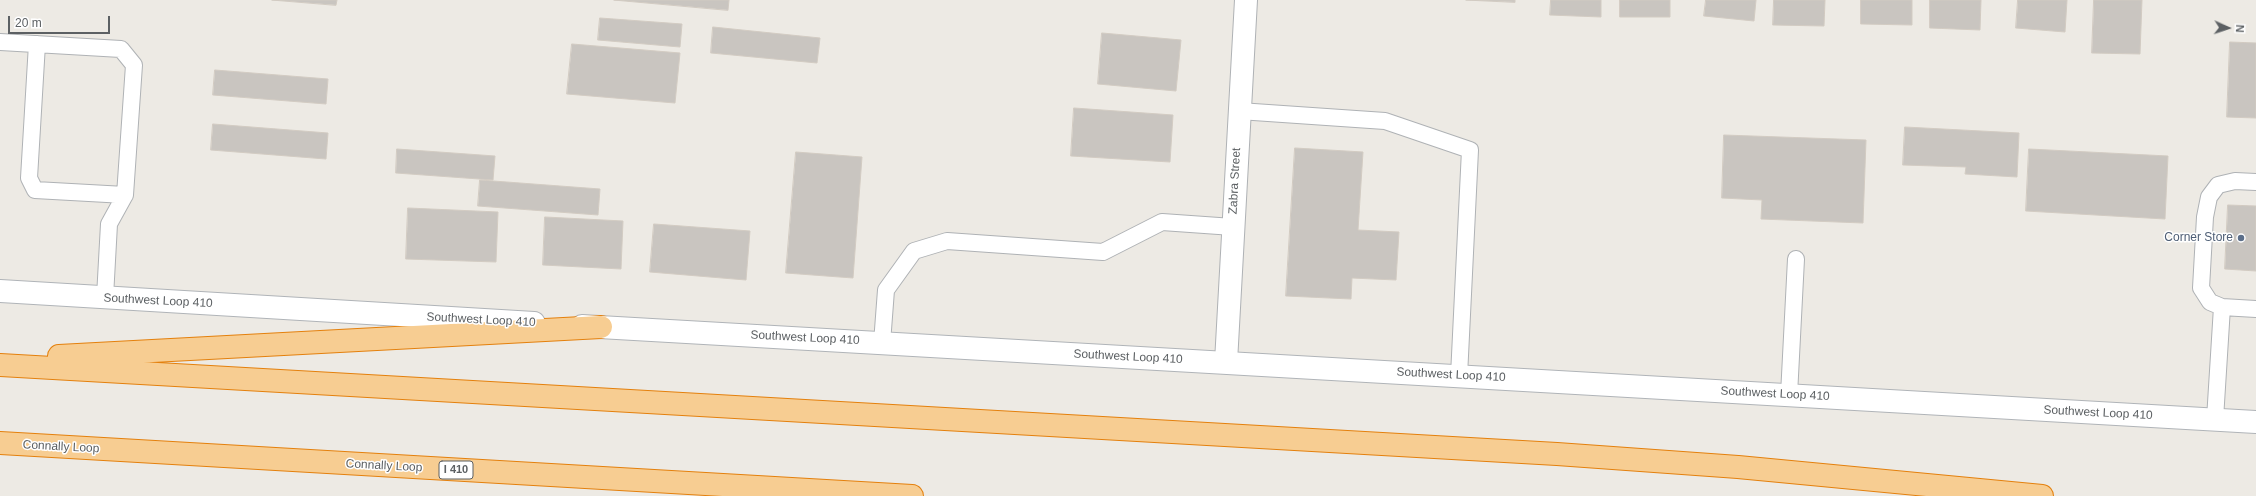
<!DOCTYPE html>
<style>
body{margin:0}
#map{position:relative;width:2256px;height:496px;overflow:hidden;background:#edeae4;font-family:Arial,sans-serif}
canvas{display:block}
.north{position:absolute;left:2208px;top:8px;width:40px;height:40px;-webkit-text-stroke:3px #fff;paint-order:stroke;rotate:93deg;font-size:11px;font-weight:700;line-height:16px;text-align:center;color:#5c6063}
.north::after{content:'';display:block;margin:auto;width:14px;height:18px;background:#5c6063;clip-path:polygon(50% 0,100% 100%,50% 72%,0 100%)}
.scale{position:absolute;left:8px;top:16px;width:102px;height:18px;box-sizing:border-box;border:2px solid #5c6063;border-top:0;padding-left:5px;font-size:12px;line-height:14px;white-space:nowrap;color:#5c6063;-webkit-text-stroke:3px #fff;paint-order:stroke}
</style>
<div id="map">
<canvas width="2256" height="496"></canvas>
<div class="north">N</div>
<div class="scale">20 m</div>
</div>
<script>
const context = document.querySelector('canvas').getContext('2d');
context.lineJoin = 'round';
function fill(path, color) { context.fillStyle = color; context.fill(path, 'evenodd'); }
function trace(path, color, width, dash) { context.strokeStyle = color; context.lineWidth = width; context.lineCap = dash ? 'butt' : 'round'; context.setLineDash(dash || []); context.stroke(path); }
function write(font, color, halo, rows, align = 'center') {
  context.font = font + ' Arial,sans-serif'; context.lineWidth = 3; context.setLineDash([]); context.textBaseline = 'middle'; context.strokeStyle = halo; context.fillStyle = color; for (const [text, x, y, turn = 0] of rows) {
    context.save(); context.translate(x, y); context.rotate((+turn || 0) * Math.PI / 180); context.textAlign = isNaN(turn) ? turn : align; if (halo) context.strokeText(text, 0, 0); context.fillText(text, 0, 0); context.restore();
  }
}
const building = new Path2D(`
 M 272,0 L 337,0 L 336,5 Z
 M 614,0 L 729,0 L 728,10 Z
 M 1466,0 L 1515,0 L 1515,2 Z
 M 1551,0 L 1601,0 L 1601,17 L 1550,15 Z
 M 1620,0 L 1670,0 L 1670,17 L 1620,17 Z
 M 1706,0 L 1756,0 L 1754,21 L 1704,16 Z
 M 1774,0 L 1825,0 L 1824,26 L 1773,25 Z
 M 1861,0 L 1912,0 L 1912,25 L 1861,24 Z
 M 1930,0 L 1981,0 L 1980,30 L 1930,28 Z
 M 2018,0 L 2067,0 L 2065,32 L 2016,28 Z
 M 2094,0 L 2142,0 L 2140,54 L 2092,53 Z
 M 600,18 L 682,24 L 680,47 L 598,40 Z
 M 713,27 L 820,38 L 817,63 L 711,53 Z
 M 1102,33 L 1181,40 L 1176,91 L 1098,84 Z
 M 2230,42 L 2256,43 L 2256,118 L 2227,117 Z
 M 572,44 L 680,53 L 675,103 L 567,94 Z
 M 215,70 L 328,79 L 326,104 L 213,95 Z
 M 1074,108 L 1173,115 L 1170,162 L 1071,156 Z
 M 213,124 L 328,133 L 326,159 L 211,150 Z
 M 1905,127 L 2019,133 L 2017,177 L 1965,174 L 1966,167 L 1903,165 Z
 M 1724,135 L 1866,140 L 1863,223 L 1761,219 L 1762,200 L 1722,198 Z
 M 1295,148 L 1363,152 L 1358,230 L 1399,232 L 1396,280 L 1352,278 L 1351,299 L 1286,296 Z
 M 397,149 L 495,156 L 493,180 L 396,173 Z
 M 2029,149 L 2168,156 L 2165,219 L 2026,211 Z
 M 796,152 L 862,157 L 853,278 L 786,273 Z
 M 480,180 L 600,189 L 598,215 L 478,206 Z
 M 2228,205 L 2256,206 L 2256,271 L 2225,269 Z
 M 408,208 L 498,212 L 496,262 L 406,259 Z
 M 545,217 L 623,221 L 621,269 L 543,265 Z
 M 654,224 L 750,231 L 746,280 L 650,272 Z`);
const lane = new Path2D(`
 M 0,42 L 121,49 L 134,65 L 125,195 L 109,224 L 105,297
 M 37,44 L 29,178 L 35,190 L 125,195
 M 1239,111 L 1385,121 L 1470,150 L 1459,376
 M 2256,182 L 2235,181 L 2218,185 L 2209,197 L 2205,217 L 2201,288 L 2210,302 L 2222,307 L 2256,309
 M 882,343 L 886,290 L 914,251 L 947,241 L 1103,252 L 1162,222 L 1233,227
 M 1789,395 L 1796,259
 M 2215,419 L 2222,307`);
const street = new Path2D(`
 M 1226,362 L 1246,0`);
const secondary = new Path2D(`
 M 0,291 L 534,323
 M 582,326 L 2256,422`);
const highway = new Path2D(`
 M 59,356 L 601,327
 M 0,365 L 1557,454 L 1738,467 L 2042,496
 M 0,443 L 912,496`);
const markers = [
 [2241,238,4,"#5c6f8a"]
];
const shields = [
 [456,470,34]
];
const shieldNames = [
 ["I 410",456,470]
];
const streetNames = [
 ["Zabra Street",1235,181,-87],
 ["Southwest Loop 410",158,301,3],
 ["Southwest Loop 410",481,320,3],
 ["Southwest Loop 410",805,338,3],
 ["Southwest Loop 410",1128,357,3],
 ["Southwest Loop 410",1451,375,3],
 ["Southwest Loop 410",1775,394,3],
 ["Southwest Loop 410",2098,413,3],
 ["Connally Loop",61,447,3],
 ["Connally Loop",384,466,3]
];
const serviceNames = [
 ["Corner Store",2233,238]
];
fill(building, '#c9c5c0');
trace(building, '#d2cbc2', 1);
trace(lane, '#afb2b5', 18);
trace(street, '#afb2b5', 24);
trace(secondary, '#b0b4b8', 24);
trace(highway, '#e4800d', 24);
trace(lane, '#fff', 16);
trace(street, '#fff', 22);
trace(secondary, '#fff', 22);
trace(highway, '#f7cd92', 22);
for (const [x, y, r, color] of markers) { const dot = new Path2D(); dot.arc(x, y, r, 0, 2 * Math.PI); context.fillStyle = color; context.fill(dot); trace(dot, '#fff', 1.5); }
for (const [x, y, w] of shields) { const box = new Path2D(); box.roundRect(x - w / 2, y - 9, w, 18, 3); context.fillStyle = '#fff'; context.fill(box); trace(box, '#5c6063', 1); }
write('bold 11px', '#5c6063', null, shieldNames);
write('12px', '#5c6063', '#fff', streetNames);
write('12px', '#4e5e75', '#fff', serviceNames, 'right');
</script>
